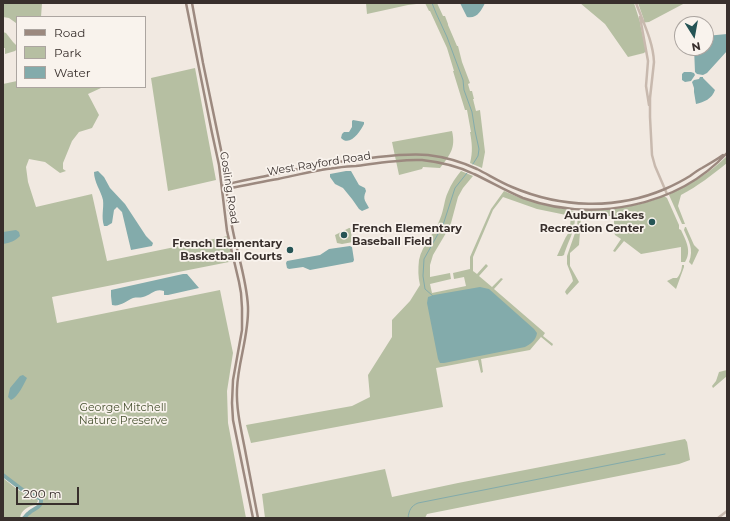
<!DOCTYPE html>
<style>
body{margin:0}
#map{position:relative;width:730px;height:521px;overflow:hidden;background:#f1e9e1;font-family:Montserrat,sans-serif}
canvas{display:block}
.frame{position:absolute;inset:0;border:4px solid #382f2c;pointer-events:none}
.legend{position:absolute;left:16px;top:16px;width:130px;height:72px;box-sizing:border-box;background:#f9f3ed;border:1px solid #aca5a0;margin:0;padding:5px 7px;list-style:none;font-size:12px;color:#382f2c}
.legend li{display:flex;align-items:center;gap:8px;height:20px}
.legend b{width:20px;border:1px solid #aca5a0}
.north{position:absolute;left:674px;top:16px;width:40px;height:40px;box-sizing:border-box;background:#f9f3ed;border:1px solid #aca5a0;border-radius:50%;rotate:169deg;font-size:11px;font-weight:700;line-height:16px;text-align:center;color:#382f2c}
.north::after{content:'';display:block;margin:auto;width:14px;height:18px;background:#255455;clip-path:polygon(50% 0,100% 100%,50% 72%,0 100%)}
.scale{position:absolute;left:16px;top:487px;width:63px;height:18px;box-sizing:border-box;border:2px solid #382f2c;border-top:0;padding-left:5px;font-size:12px;line-height:14px;white-space:nowrap;color:#382f2c;-webkit-text-stroke:3px #f9f3ed;paint-order:stroke}
</style>
<div id="map">
<canvas width="730" height="521"></canvas>
<div class="frame"></div>
<ul class="legend">
<li><b style="height:5px;background:#9c897f"></b>Road</li>
<li><b style="height:11px;background:#b6bfa2"></b>Park</li>
<li><b style="height:11px;background:#83abab"></b>Water</li>
</ul>
<div class="north">N</div>
<div class="scale">200 m</div>
</div>
<script>
const context = document.querySelector('canvas').getContext('2d');
context.lineJoin = 'round';
function fill(path, color) { context.fillStyle = color; context.fill(path, 'evenodd'); }
function trace(path, color, width, dash) { context.strokeStyle = color; context.lineWidth = width; context.lineCap = dash ? 'butt' : 'round'; context.setLineDash(dash || []); context.stroke(path); }
function write(font, color, halo, rows, align = 'center') {
  context.font = font + ' Montserrat,sans-serif'; context.lineWidth = 3.5; context.setLineDash([]); context.textBaseline = 'middle'; context.strokeStyle = halo; context.fillStyle = color; for (const [text, x, y, turn = 0] of rows) {
    context.save(); context.translate(x, y); context.rotate((+turn || 0) * Math.PI / 180); context.textAlign = isNaN(turn) ? turn : align; if (halo) context.strokeText(text, 0, 0); context.fillText(text, 0, 0); context.restore();
  }
}
const green = new Path2D(`
 M 3,3 L 42,3 L 41,17 L 17,17 L 17,23 L 16,23 L 9,18 L 3,17 Z
 M 366,3 L 437,3 L 443,16 L 445,16 L 448,24 L 448,25 L 457,46 L 458,46 L 462,62 L 470,83 L 468,84 L 470,91 L 472,91 L 474,99 L 473,99 L 476,111 L 480,110 L 485,152 L 482,168 L 470,163 C 473,152 472,143 470,132 L 471,132 L 467,110 L 465,110 L 453,71 L 454,71 L 447,48 L 430,11 L 429,11 L 425,3 L 408,5 L 367,14 Z
 M 580,3 L 634,3 L 640,22 L 644,20 L 638,3 L 685,3 L 649,22 L 640,23 L 646,51 L 644,53 L 628,57 L 605,24 Z
 M 3,32 L 6,33 L 13,42 L 17,46 L 17,49 L 15,51 L 5,54 L 5,48 L 3,48 Z
 M 195,68 L 216,180 L 168,191 L 151,78 Z
 M 17,81 L 17,87 L 101,87 L 101,88 L 88,94 L 99,115 L 92,128 L 79,132 L 72,141 L 63,163 L 63,169 L 66,171 L 60,173 L 45,162 L 29,159 L 26,167 L 28,182 L 36,207 L 92,194 L 107,261 L 228,236 L 234,261 L 52,297 L 57,323 L 220,290 L 233,353 L 227,391 L 228,423 L 246,518 L 24,518 C 26,516 27,514 29,513 C 34,508 42,508 41,499 L 38,497 L 24,491 L 3,475 L 3,84 Z
 M 452,131 C 456,148 450,155 440,168 L 423,167 L 422,169 L 399,175 L 392,142 Z
 M 727,156 L 727,163 C 712,175 698,186 681,195 L 678,206 L 685,224 L 682,224 L 669,195 L 670,194 C 691,184 711,172 727,156 Z
 M 461,171 L 473,176 L 463,188 L 458,197 L 451,223 L 446,233 L 433,255 L 430,265 L 430,277 L 450,273 L 451,279 L 430,284 L 432,293 L 466,286 L 464,277 L 454,279 L 453,273 L 470,269 L 470,257 L 491,209 L 504,191 L 518,197 L 540,204 L 574,211 C 578,226 568,241 564,255 L 562,256 L 557,256 C 561,248 564,239 569,232 L 568,229 L 570,226 L 571,216 L 537,209 L 503,197 L 493,210 L 473,257 L 473,271 L 477,274 L 486,264 L 488,266 L 479,276 L 492,287 L 501,278 L 503,279 L 494,289 L 545,333 L 543,336 L 553,344 L 552,346 L 541,337 L 530,350 L 481,359 L 483,372 L 481,373 L 478,360 L 436,368 L 443,407 L 251,443 L 246,425 L 352,406 L 370,397 L 368,375 L 392,337 L 392,320 L 410,301 L 420,285 C 418,277 418,269 419,260 C 422,245 435,233 440,219 C 444,210 444,200 448,192 C 451,184 456,177 461,171 Z
 M 664,196 L 667,198 L 679,225 L 679,229 L 681,230 C 686,241 692,251 685,262 L 681,262 L 681,247 L 641,254 L 624,241 L 615,252 L 613,251 L 621,239 L 615,235 L 614,232 L 614,217 L 613,216 L 582,216 L 581,217 L 580,230 L 577,229 L 577,228 L 578,213 L 580,210 C 609,211 637,207 664,196 Z
 M 685,227 L 686,227 L 694,245 L 699,250 L 692,265 L 689,262 C 694,249 689,242 684,230 Z
 M 349,228 L 350,228 L 353,242 L 342,244 L 337,243 L 335,235 Z
 M 577,232 L 580,232 L 579,245 L 570,253 L 570,266 L 579,282 L 567,295 L 565,292 L 566,290 L 573,281 L 572,277 L 567,264 L 567,256 L 575,233 Z
 M 682,265 L 684,265 L 684,267 L 676,289 L 667,281 L 673,278 L 677,278 C 680,275 682,269 682,265 Z
 M 727,370 L 727,376 L 713,388 L 712,386 L 716,381 L 719,372 Z
 M 685,439 L 687,442 L 690,460 L 679,464 L 427,514 L 425,518 L 265,518 L 262,494 L 385,469 L 392,497 L 458,483 Z
 M 3,478 L 18,490 L 37,499 L 38,501 L 36,505 C 28,506 21,510 20,518 L 3,518 Z`);
const water = new Path2D(`
 M 460,3 L 485,3 C 481,11 477,19 467,17 Z
 M 727,34 L 727,51 L 707,73 L 703,75 L 697,74 L 695,72 L 694,48 L 706,48 L 706,36 Z
 M 684,72 L 691,72 L 694,73 L 695,75 L 691,81 L 685,82 L 682,80 L 682,74 Z
 M 700,77 L 703,77 L 703,78 L 715,90 C 712,99 704,102 696,104 L 694,92 L 694,88 L 692,82 L 694,80 L 699,79 Z
 M 353,120 L 364,122 L 364,124 C 360,132 350,147 341,138 L 342,134 L 344,132 L 349,132 L 352,127 L 352,121 Z
 M 98,171 L 104,177 L 110,188 L 125,204 L 146,236 L 153,243 L 152,246 L 131,250 L 122,212 L 117,207 L 114,210 L 112,223 L 107,226 L 104,226 C 101,216 104,209 103,200 C 101,191 94,182 94,172 Z
 M 346,171 L 351,171 L 359,185 L 365,188 L 366,191 C 362,200 366,201 369,208 L 362,211 L 359,209 L 352,199 L 343,188 L 335,184 L 330,177 L 330,174 Z
 M 16,230 L 19,232 L 20,236 C 15,241 10,243 3,244 L 3,232 Z
 M 350,246 L 352,247 L 354,260 L 353,262 L 310,270 L 303,267 L 289,269 L 287,268 L 286,263 L 287,261 L 320,255 L 329,249 Z
 M 183,274 L 187,274 L 199,288 L 168,295 L 164,295 L 164,291 C 155,288 151,295 143,297 C 140,298 136,297 133,298 C 126,301 120,307 112,305 L 111,296 L 111,290 Z
 M 480,287 L 489,289 L 534,329 L 537,333 C 536,340 531,344 525,347 L 444,363 L 440,363 L 438,359 L 427,303 L 428,297 L 434,295 Z
 M 23,375 L 27,378 C 24,384 18,397 11,400 L 8,397 L 10,388 L 20,376 Z`);
const stream = new Path2D(`
 M 432,3 L 436,13 L 447,37 L 463,80 L 464,90 L 472,112 L 475,131 L 479,149 L 478,156 L 473,164
 M 433,296 L 425,289 L 423,276 L 424,259 L 443,225 L 455,188 L 467,173
 M 408,518 C 409,510 411,506 418,503 L 665,454`);
const river = new Path2D(`
 M 3,475 L 24,491 L 41,499 C 42,508 34,508 29,513 C 27,514 26,516 24,518`);
const tertiary = new Path2D(`
 M 636,3 C 643,22 653,41 654,62 L 650,98 L 650,117 L 652,155 L 655,166 L 667,194
 M 640,17 L 648,61 L 646,86 L 649,105
 M 718,518 L 727,511`);
const secondary = new Path2D(`
 M 186,3 L 212,133 L 219,165 L 227,231 L 239,282 L 241,293 L 242,308 L 242,330 L 233,380 L 232,403 L 233,420 L 253,518
 M 192,3 L 203,63 L 225,169 C 226,178 226,185 227,194 C 228,208 231,222 234,236 C 239,259 247,283 248,307 C 249,336 238,361 237,389 C 236,411 242,433 246,455 C 250,476 254,497 258,518
 M 222,186 C 236,181 252,179 266,176 C 300,168 334,162 368,158 C 388,156 408,153 428,155 C 445,157 462,162 477,169 C 489,175 500,182 512,187 C 561,208 616,210 665,189 C 674,185 682,181 690,176 C 694,173 698,170 702,168 C 709,164 716,160 723,155
 M 222,190 C 241,186 260,182 278,179 C 297,175 316,170 335,168 C 342,167 349,166 356,166 C 378,163 400,159 422,160 C 440,162 458,166 474,174 C 491,182 506,191 523,198 C 592,223 677,207 727,153`);
const markers = [
 [652,222,4,"#255455"],
 [344,235,4,"#255455"],
 [290,250,4,"#255455"]
];
const streetNames = [
 ["West Rayford Road",319,164,-9],
 ["Gosling Road",229,188,81]
];
const poiNames = [
 ["Auburn Lakes",644,216],
 ["Recreation Center",644,229],
 ["French Elementary",352,229,"left"],
 ["Baseball Field",352,242,"left"],
 ["French Elementary",282,244],
 ["Basketball Courts",282,257]
];
const parkNames = [
 ["George Mitchell",123,408],
 ["Nature Preserve",123,421]
];
fill(green, '#b6bfa2');
fill(water, '#83abab');
trace(stream, '#83abab', 1);
trace(river, '#83abab', 4);
trace(tertiary, '#c8b9ae', 2.5);
trace(secondary, '#9c897f', 2.5);
for (const [x, y, r, color] of markers) { const dot = new Path2D(); dot.arc(x, y, r, 0, 2 * Math.PI); context.fillStyle = color; context.fill(dot); trace(dot, '#f9f3ed', 1.5); }
write('11px', '#382f2c', '#f9f3ed', streetNames);
write('bold 11px', '#382f2c', '#f9f3ed', poiNames, 'right');
write('11px', '#485332', '#f9f3ed', parkNames);
</script>
